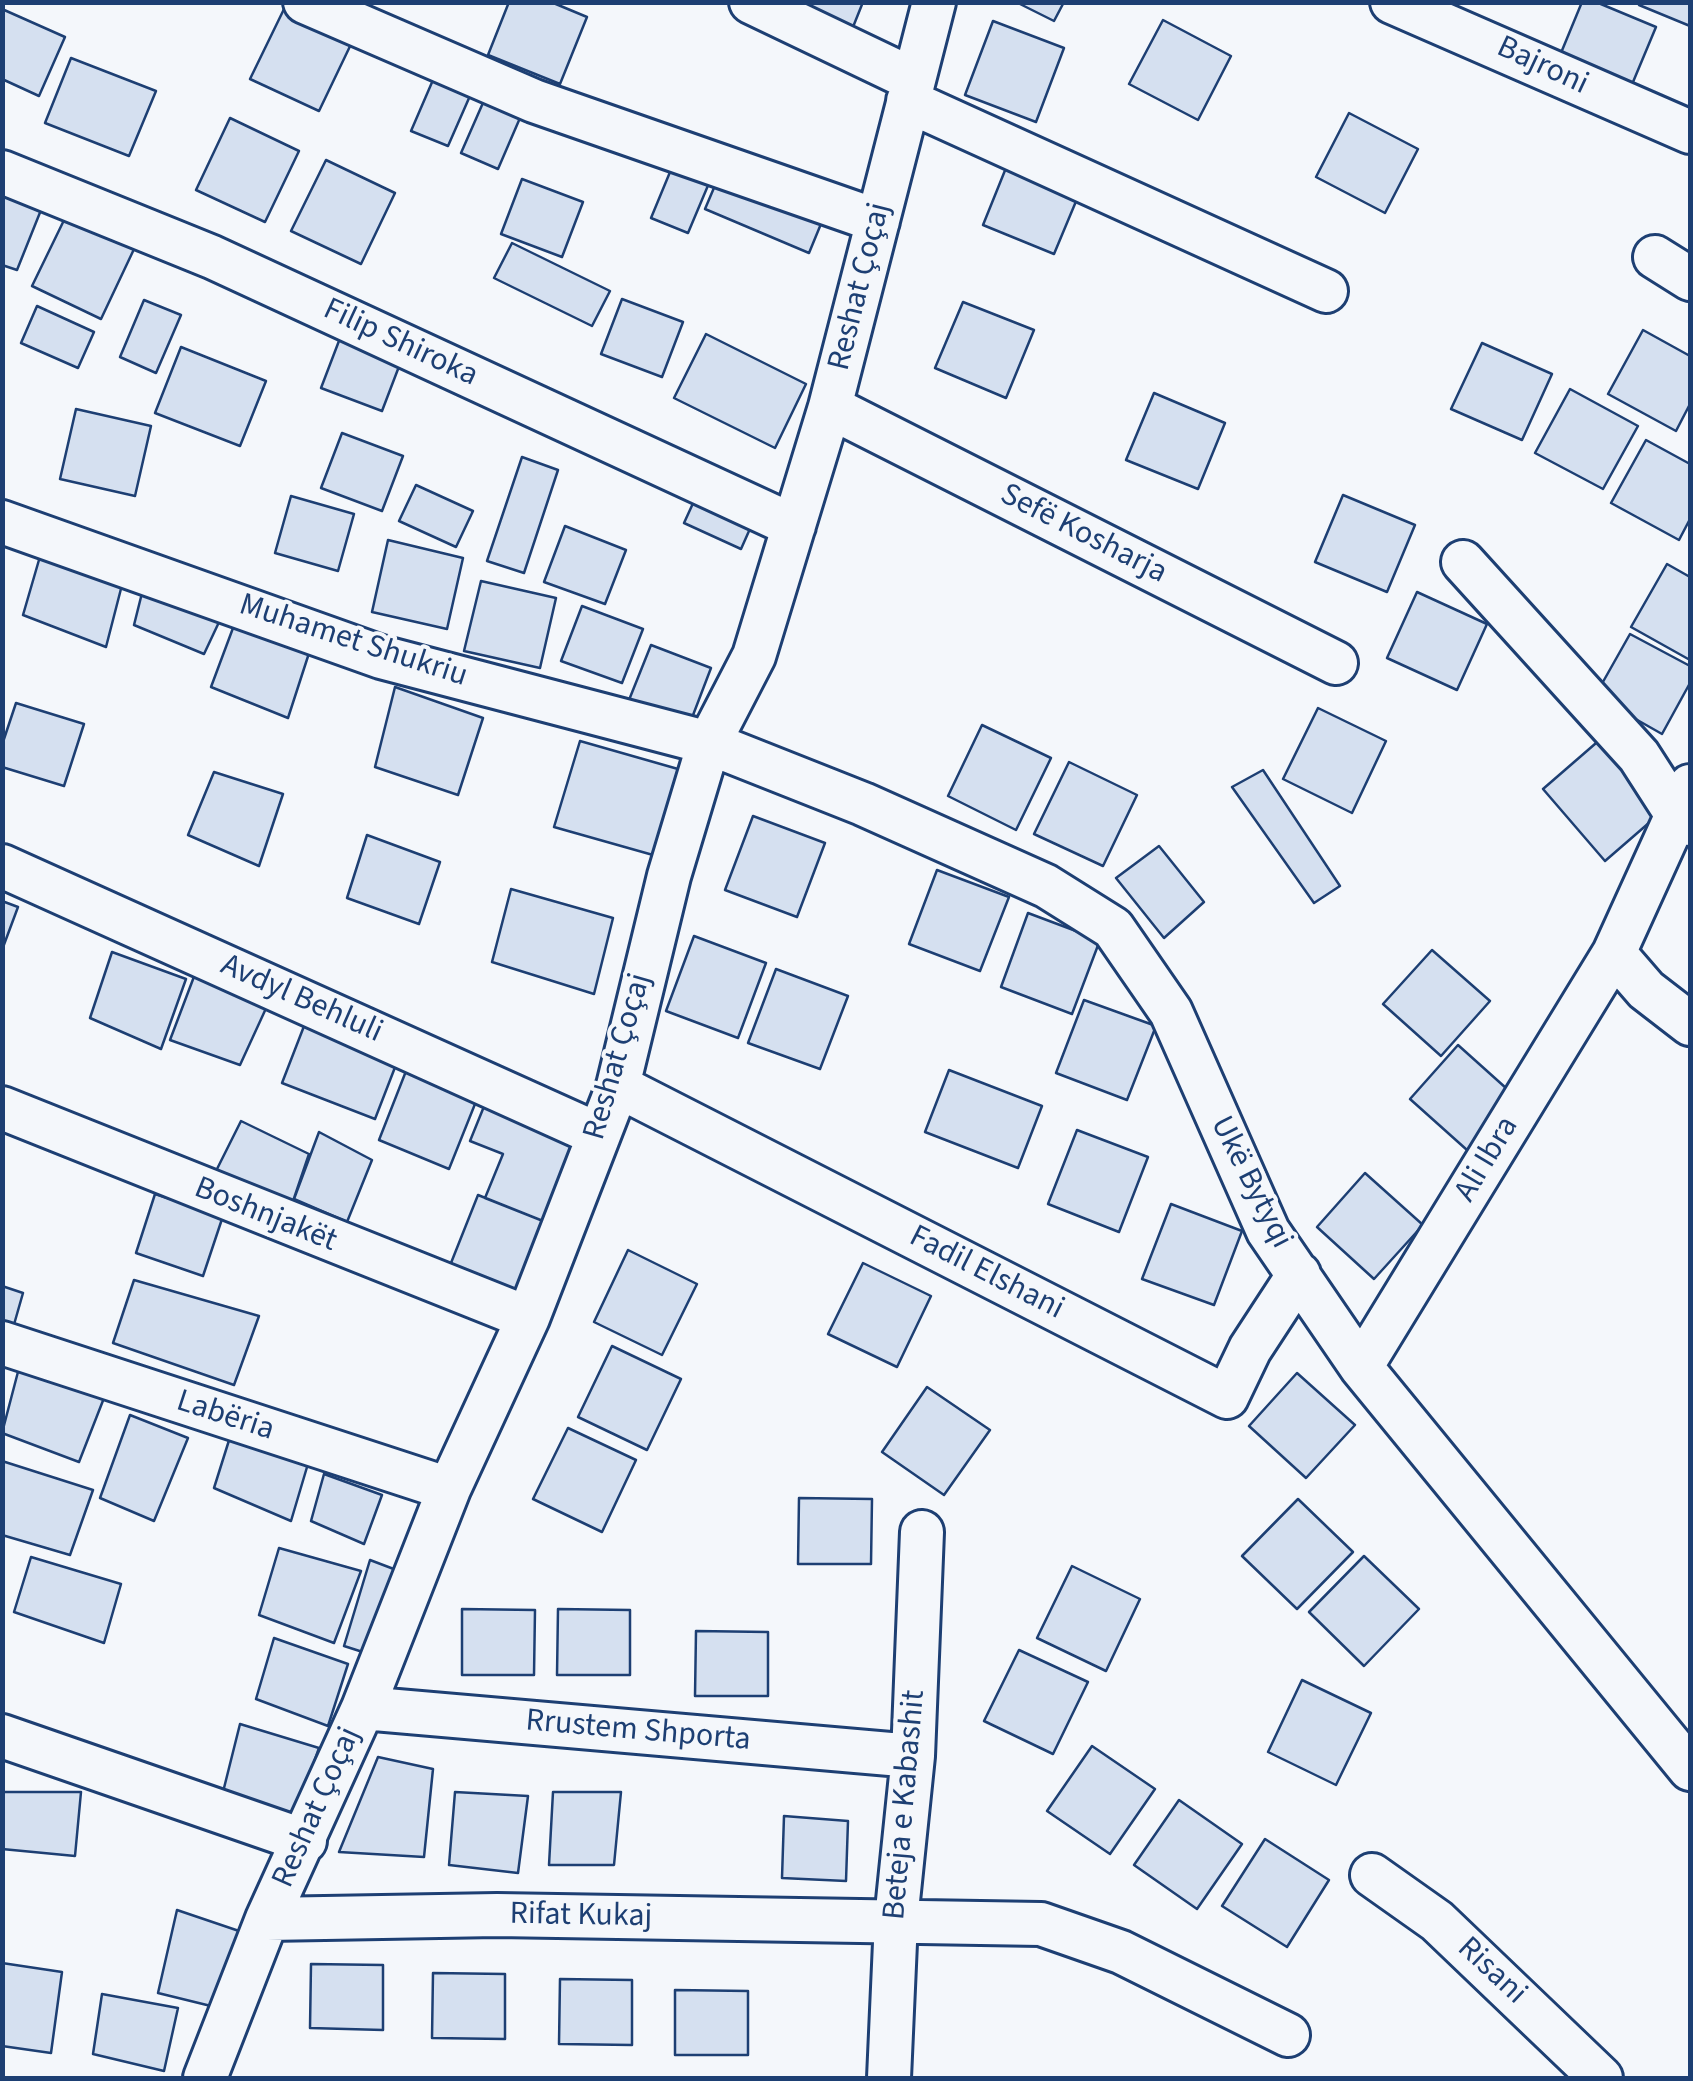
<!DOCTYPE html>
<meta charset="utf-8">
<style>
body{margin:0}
#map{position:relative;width:1693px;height:2081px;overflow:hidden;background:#f4f7fb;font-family:"Source Sans 3",sans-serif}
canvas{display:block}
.frame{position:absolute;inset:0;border:5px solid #1d3f73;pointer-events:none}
</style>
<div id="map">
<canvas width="1693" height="2081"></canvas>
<div class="frame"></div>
</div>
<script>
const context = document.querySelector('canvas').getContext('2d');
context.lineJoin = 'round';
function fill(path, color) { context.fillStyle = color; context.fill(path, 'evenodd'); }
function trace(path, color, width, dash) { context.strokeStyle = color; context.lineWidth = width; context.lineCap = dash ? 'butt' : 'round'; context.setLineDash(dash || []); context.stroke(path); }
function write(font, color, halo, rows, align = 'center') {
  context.font = font + ' "Source Sans 3",sans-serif'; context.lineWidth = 8; context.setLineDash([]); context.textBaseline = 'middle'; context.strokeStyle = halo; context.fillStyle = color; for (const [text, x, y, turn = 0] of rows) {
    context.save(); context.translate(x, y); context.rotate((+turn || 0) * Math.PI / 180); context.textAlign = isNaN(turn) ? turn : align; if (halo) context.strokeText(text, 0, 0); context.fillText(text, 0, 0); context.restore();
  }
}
const building = new Path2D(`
 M 509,2 L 551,2 L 587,17 L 560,84 L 488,55 Z
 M 794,2 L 863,2 L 853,27 Z
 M 1016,2 L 1064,2 L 1054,21 Z
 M 1582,2 L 1596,2 L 1656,27 L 1628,94 L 1556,65 Z
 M 1641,2 L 1690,2 L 1690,26 L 1639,5 Z
 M 285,7 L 353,40 L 319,111 L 250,79 Z
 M 2,9 L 65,37 L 39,96 L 2,79 Z
 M 1163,20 L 1231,56 L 1198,120 L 1129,84 Z
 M 993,21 L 1064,48 L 1036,122 L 965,95 Z
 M 71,58 L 156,91 L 129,156 L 45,123 Z
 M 436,73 L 473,89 L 448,146 L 411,131 Z
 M 486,96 L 523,111 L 498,169 L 461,153 Z
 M 1349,113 L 1418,149 L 1385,213 L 1316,177 Z
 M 230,118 L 299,151 L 265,222 L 196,190 Z
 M 1010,158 L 1082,187 L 1054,254 L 983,225 Z
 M 326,160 L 395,193 L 361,264 L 291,231 Z
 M 675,160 L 712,176 L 688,233 L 651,218 Z
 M 719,176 L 823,219 L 809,253 L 705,209 Z
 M 522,179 L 583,202 L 562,257 L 501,234 Z
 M 2,189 L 43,205 L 17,270 L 2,265 Z
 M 67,214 L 135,247 L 101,319 L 32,286 Z
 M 512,243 L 610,291 L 592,326 L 494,278 Z
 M 622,299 L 683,322 L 662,377 L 601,354 Z
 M 144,300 L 181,315 L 156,373 L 120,357 Z
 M 963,302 L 1034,330 L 1006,398 L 935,368 Z
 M 37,306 L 94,332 L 78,368 L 21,343 Z
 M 1643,330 L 1690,356 L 1690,404 L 1676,431 L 1608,394 Z
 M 342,333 L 403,356 L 382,411 L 321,388 Z
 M 706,334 L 806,384 L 775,448 L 674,398 Z
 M 1482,343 L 1552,374 L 1522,440 L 1451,409 Z
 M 181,347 L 266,381 L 240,446 L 155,413 Z
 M 1570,389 L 1638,426 L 1603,489 L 1535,453 Z
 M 1154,393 L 1225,423 L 1198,489 L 1126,460 Z
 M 76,409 L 151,426 L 135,496 L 60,479 Z
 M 342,433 L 403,456 L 382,511 L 321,488 Z
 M 1646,440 L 1690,464 L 1690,519 L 1679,540 L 1611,503 Z
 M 522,457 L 558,470 L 524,573 L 487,561 Z
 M 416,485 L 473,511 L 456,547 L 399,521 Z
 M 700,488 L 757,513 L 741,549 L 684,523 Z
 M 1343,495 L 1415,525 L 1387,592 L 1315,562 Z
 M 291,496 L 354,514 L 338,571 L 275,553 Z
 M 565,526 L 626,550 L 605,604 L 544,582 Z
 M 388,540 L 463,558 L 447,629 L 372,612 Z
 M 41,553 L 123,581 L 106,647 L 23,615 Z
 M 1667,564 L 1690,577 L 1690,660 L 1631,627 Z
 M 481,581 L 556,598 L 540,668 L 464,651 Z
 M 143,589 L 220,620 L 204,654 L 134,625 Z
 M 1417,592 L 1487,624 L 1457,690 L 1387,658 Z
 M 582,606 L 643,629 L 622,683 L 561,661 Z
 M 236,620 L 311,647 L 288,718 L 211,687 Z
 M 1630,634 L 1690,666 L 1690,683 L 1662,734 L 1595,696 Z
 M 651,645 L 711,668 L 690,723 L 629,700 Z
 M 395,687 L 483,718 L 458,795 L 375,767 Z
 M 16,703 L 84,724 L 64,786 L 2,767 L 2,745 Z
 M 1318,708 L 1386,741 L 1352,813 L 1283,779 Z
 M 982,725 L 1051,758 L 1016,830 L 948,796 Z
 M 1603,737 L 1665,809 L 1605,861 L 1543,789 Z
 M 580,741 L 678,769 L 653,855 L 554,827 Z
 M 1069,762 L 1137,795 L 1103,866 L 1034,834 Z
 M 1263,770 L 1340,886 L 1314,903 L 1232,787 Z
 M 214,772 L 283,794 L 259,866 L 188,835 Z
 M 753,816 L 825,843 L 797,917 L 725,890 Z
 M 367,835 L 440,862 L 419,924 L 347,898 Z
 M 1159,846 L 1204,902 L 1164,938 L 1116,878 Z
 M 937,870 L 1009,897 L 980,971 L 909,944 Z
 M 511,889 L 613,918 L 594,994 L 492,962 Z
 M 2,901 L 18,907 L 2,950 Z
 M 1028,913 L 1100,940 L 1072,1014 L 1001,987 Z
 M 694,936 L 766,963 L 738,1038 L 666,1011 Z
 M 1432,950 L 1490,1001 L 1441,1056 L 1383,1004 Z
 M 112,952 L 186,979 L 161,1049 L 90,1018 Z
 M 776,969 L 848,996 L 820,1069 L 748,1043 Z
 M 195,974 L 268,1004 L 240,1065 L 170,1040 Z
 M 1084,1000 L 1156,1026 L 1127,1100 L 1056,1073 Z
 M 306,1021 L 399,1057 L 375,1119 L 282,1083 Z
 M 1458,1045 L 1516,1097 L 1467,1150 L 1410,1099 Z
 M 408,1066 L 479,1094 L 449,1169 L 379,1140 Z
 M 949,1070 L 1042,1106 L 1018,1168 L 925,1132 Z
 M 487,1099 L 577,1135 L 543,1221 L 485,1198 L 503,1154 L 470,1141 Z
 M 241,1121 L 309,1154 L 289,1213 L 215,1173 Z
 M 1077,1130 L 1148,1157 L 1119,1232 L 1048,1204 Z
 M 319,1132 L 372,1160 L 347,1222 L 294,1199 Z
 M 1365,1173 L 1423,1225 L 1374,1279 L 1317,1227 Z
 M 155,1194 L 223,1216 L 203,1276 L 136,1253 Z
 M 478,1195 L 543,1221 L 514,1294 L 449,1268 Z
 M 1171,1204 L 1242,1231 L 1214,1305 L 1142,1279 Z
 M 628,1250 L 697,1284 L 662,1355 L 594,1322 Z
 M 863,1263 L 931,1296 L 897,1367 L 828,1334 Z
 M 134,1280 L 259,1316 L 234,1385 L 113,1343 Z
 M 2,1286 L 23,1293 L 13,1328 L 2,1324 Z
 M 612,1346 L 681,1379 L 647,1450 L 578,1417 Z
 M 19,1368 L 104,1398 L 79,1462 L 2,1433 Z
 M 1297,1373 L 1355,1425 L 1306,1478 L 1249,1426 Z
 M 927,1387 L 990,1430 L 944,1495 L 882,1452 Z
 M 130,1415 L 188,1438 L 154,1521 L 100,1498 Z
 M 568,1428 L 636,1460 L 602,1532 L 533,1499 Z
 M 231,1434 L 310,1457 L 291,1521 L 214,1488 Z
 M 2,1461 L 93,1490 L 70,1555 L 2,1535 Z
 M 324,1474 L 382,1495 L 364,1544 L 311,1521 Z
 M 799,1498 L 872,1499 L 871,1564 L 798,1564 Z
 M 1298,1499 L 1353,1552 L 1297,1609 L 1242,1556 Z
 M 279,1548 L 361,1571 L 334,1643 L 259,1615 Z
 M 1364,1556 L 1419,1609 L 1364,1666 L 1309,1612 Z
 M 31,1557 L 121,1584 L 104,1643 L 14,1612 Z
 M 370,1560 L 399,1571 L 369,1654 L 344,1646 Z
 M 1072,1566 L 1140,1599 L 1106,1671 L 1037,1638 Z
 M 462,1609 L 535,1610 L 534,1675 L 462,1675 Z
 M 558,1609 L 630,1610 L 630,1675 L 557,1675 Z
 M 696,1631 L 768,1632 L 768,1696 L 695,1696 Z
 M 274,1638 L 348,1664 L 328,1726 L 256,1699 Z
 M 1019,1650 L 1088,1682 L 1053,1754 L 984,1721 Z
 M 1302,1680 L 1371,1713 L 1336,1785 L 1268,1752 Z
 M 240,1724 L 319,1748 L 296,1814 L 223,1792 Z
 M 1092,1746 L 1155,1789 L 1110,1854 L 1047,1811 Z
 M 378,1757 L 433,1769 L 424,1857 L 339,1852 Z
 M 2,1792 L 81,1792 L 75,1856 L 2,1849 Z
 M 455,1792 L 528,1796 L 518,1873 L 449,1865 Z
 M 553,1792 L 621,1792 L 614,1865 L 549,1865 Z
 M 1179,1800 L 1242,1844 L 1197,1909 L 1134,1865 Z
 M 784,1816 L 848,1821 L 846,1881 L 782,1878 Z
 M 1265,1839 L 1329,1880 L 1287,1947 L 1222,1906 Z
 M 177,1910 L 242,1932 L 215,2007 L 158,1993 Z
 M 2,1963 L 62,1972 L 51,2053 L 2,2046 Z
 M 311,1964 L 383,1965 L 383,2030 L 310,2028 Z
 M 433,1973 L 505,1974 L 505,2039 L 432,2038 Z
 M 560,1979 L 632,1980 L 632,2045 L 559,2044 Z
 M 675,1990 L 748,1991 L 748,2055 L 675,2055 Z
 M 102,1994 L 178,2008 L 164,2071 L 93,2054 Z`);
const minor = new Path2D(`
 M 305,2 L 534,101 L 878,221
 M 751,2 L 914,80
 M 1392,2 L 1690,132
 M 908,101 L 1326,291
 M 2,172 L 212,257 L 794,526
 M 1655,257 L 1690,279
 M 830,407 L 1336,663
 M 2,522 L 381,657 L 709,743 L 863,804 L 1046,886 L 1113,928 L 1171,1012 L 1268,1231 L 1361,1367 L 1690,1769
 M 1463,562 L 1639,756 L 1675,812 L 1690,824
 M 2,866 L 599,1135
 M 1614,953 L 1646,990 L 1690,1024
 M 618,1086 L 1227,1397 L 1250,1349 L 1299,1274
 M 2,1108 L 528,1318
 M 2,1343 L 449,1489
 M 1361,1367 L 1614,953 L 1690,786
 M 363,1708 L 913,1756
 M 2,1736 L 305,1841
 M 1372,1875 L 1437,1921 L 1601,2078
 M 267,1919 L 497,1915 L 1041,1924 L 1121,1952 L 1288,2035
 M 205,2078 L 267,1919 L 363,1708 L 449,1489 L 528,1318 L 618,1086 L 669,876 L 709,743 L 754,656 L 830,407 L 934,2
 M 889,2078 L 896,1920 L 913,1756 L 922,1532`);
const streetNames = [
 ["Bajroni",1542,67,25],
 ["Reshat Çoçaj",861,287,-76],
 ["Filip Shiroka",400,344,25],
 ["Sefë Kosharja",1083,535,27],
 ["Muhamet Shukriu",353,642,18],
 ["Avdyl Behluli",301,1000,24],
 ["Reshat Çoçaj",619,1057,-74],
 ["Ali Ibra",1488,1160,-59],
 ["Ukë Bytyqi",1250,1183,63],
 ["Boshnjakët",265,1216,22],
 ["Fadil Elshani",986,1274,27],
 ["Labëria",225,1417,18],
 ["Rrustem Shporta",638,1732,5],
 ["Beteja e Kabashit",906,1805,-85],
 ["Reshat Çoçaj",318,1808,-66],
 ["Rifat Kukaj",581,1917,1],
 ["Risani",1491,1972,43]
];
fill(building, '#d5e0f0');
trace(building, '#1d3f73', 2.5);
trace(minor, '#1d3f73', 48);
trace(minor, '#f4f7fb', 42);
write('32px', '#1d3f73', '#f4f7fb', streetNames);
</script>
